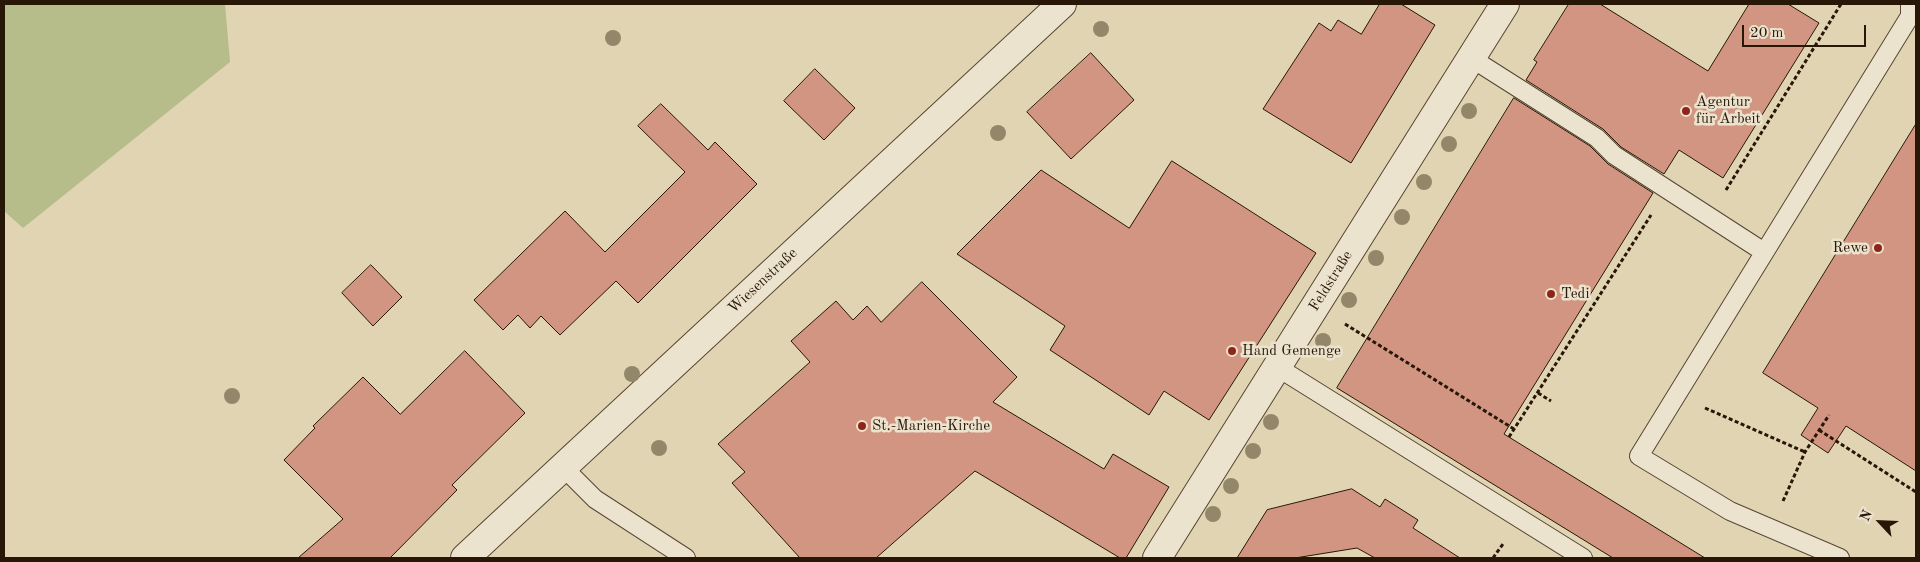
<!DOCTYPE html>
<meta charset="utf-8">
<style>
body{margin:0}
#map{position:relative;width:1920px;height:562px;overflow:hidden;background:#e1d4b3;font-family:"Old Standard TT",serif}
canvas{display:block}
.frame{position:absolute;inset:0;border:5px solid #281607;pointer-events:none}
.north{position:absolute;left:1855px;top:497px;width:50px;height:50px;-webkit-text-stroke:4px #ece3ce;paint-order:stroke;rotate:295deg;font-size:14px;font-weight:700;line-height:20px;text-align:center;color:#281607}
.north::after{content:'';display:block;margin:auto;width:18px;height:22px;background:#281607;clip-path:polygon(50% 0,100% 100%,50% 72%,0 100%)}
.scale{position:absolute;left:1742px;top:25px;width:124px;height:22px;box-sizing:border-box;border:2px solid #281607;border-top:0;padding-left:6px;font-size:15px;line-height:18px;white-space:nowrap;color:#281607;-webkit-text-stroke:4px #ece3ce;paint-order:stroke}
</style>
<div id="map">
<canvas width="1920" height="562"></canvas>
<div class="frame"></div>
<div class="north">N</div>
<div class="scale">20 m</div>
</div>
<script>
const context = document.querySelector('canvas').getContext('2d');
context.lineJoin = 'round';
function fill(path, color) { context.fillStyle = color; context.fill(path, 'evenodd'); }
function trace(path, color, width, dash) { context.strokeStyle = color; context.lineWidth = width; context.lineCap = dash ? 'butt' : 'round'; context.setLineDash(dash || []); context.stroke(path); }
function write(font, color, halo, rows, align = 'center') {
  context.font = font + ' "Old Standard TT",serif'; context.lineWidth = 5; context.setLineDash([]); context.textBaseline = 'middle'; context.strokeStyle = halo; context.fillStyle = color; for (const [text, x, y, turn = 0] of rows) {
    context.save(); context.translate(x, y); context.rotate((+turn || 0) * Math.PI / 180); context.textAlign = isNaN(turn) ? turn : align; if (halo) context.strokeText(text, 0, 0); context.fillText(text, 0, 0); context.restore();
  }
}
const green = new Path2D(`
 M 4,4 L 225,4 L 230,62 L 23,228 L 4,211 Z`);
const building = new Path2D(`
 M 1380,4 L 1401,4 L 1435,25 L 1351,163 L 1263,109 L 1319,23 L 1331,31 L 1338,20 L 1361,34 Z
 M 1569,4 L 1600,4 L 1708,71 L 1749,4 L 1788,4 L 1819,23 L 1723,178 L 1679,150 L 1664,174 L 1621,147 L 1603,129 L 1526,80 L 1537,62 L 1534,60 Z
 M 1091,53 L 1134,100 L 1071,159 L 1027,112 Z
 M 815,69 L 855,108 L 824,140 L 784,101 Z
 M 1514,98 L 1590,146 L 1608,164 L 1653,193 L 1504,434 L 1705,558 L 1613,558 L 1337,388 Z
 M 661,104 L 708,150 L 715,142 L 757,184 L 638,303 L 616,281 L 560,335 L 541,316 L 530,328 L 518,315 L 503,330 L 474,300 L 565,211 L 605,252 L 685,172 L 638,126 Z
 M 1916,124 L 1916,471 L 1846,426 L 1828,453 L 1801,435 L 1818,408 L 1763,373 Z
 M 1172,161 L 1316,253 L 1209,420 L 1164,391 L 1149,415 L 1050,350 L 1065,326 L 957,254 L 1041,170 L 1129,228 Z
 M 371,265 L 402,297 L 373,326 L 342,293 Z
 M 922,282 L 1017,377 L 993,402 L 1104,469 L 1113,454 L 1169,487 L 1126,558 L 1120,558 L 975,471 L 876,558 L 800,558 L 732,483 L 745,472 L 718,444 L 810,362 L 791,341 L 836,301 L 853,320 L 867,306 L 881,322 Z
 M 465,351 L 525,413 L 452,485 L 457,490 L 390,558 L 298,558 L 343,519 L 284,460 L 315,428 L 313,426 L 363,377 L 400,414 Z
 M 1352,489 L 1380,507 L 1385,499 L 1418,520 L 1413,528 L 1460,558 L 1375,558 L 1357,548 L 1295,558 L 1237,558 L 1267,510 Z`);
const path = new Path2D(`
 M 1726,190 L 1841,4
 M 1345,324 L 1514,429
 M 1538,393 L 1551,401
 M 1705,408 L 1805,452
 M 1819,430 L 1916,492
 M 1509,437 L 1651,215
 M 1783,501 L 1805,452 L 1829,415
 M 1493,558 L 1503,544`);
const lane = new Path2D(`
 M 1471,58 L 1597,138 L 1614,155 L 1764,252
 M 1277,367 L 1583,558
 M 563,467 L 595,499 L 686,558
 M 1840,558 L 1730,511 L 1639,456 L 1910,16 L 1910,4`);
const street = new Path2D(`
 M 465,558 L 1062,4
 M 1157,558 L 1505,4`);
const trees = [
 [1101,29],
 [613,38],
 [1469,111],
 [998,133],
 [1449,144],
 [1424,182],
 [1402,217],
 [1376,258],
 [1349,300],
 [1323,341],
 [632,374],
 [232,396],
 [1271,422],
 [659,448],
 [1253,451],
 [1231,486],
 [1213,514]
];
const markers = [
 [1686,111,5,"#8f2418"],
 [1878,248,5,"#8f2418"],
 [1551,294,5,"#8f2418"],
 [1232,351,5,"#8f2418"],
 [862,426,5,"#8f2418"]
];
const poiNames = [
 ["Agentur",1696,102],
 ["für Arbeit",1696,119],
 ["Rewe",1868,248,"right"],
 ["Tedi",1561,294],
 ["Hand Gemenge",1242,351],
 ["St.-Marien-Kirche",872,426]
];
const streetNames = [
 ["Wiesenstraße",763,281,-43],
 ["Feldstraße",1331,281,-58]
];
fill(green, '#b6bc8a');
fill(building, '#d19582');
trace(building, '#281607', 1);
trace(lane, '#564632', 20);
trace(street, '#564632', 30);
trace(path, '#281607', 3, [4, 2.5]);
trace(lane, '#ece3ce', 18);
trace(street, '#ece3ce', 28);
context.fillStyle = '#93876a';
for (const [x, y] of trees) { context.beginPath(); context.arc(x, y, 8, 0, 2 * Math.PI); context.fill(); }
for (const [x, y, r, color] of markers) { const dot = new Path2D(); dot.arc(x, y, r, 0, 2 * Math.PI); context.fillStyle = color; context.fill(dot); trace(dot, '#ece3ce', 2); }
write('15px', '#281607', '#ece3ce', poiNames, 'left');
write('15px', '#281607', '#ece3ce', streetNames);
</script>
